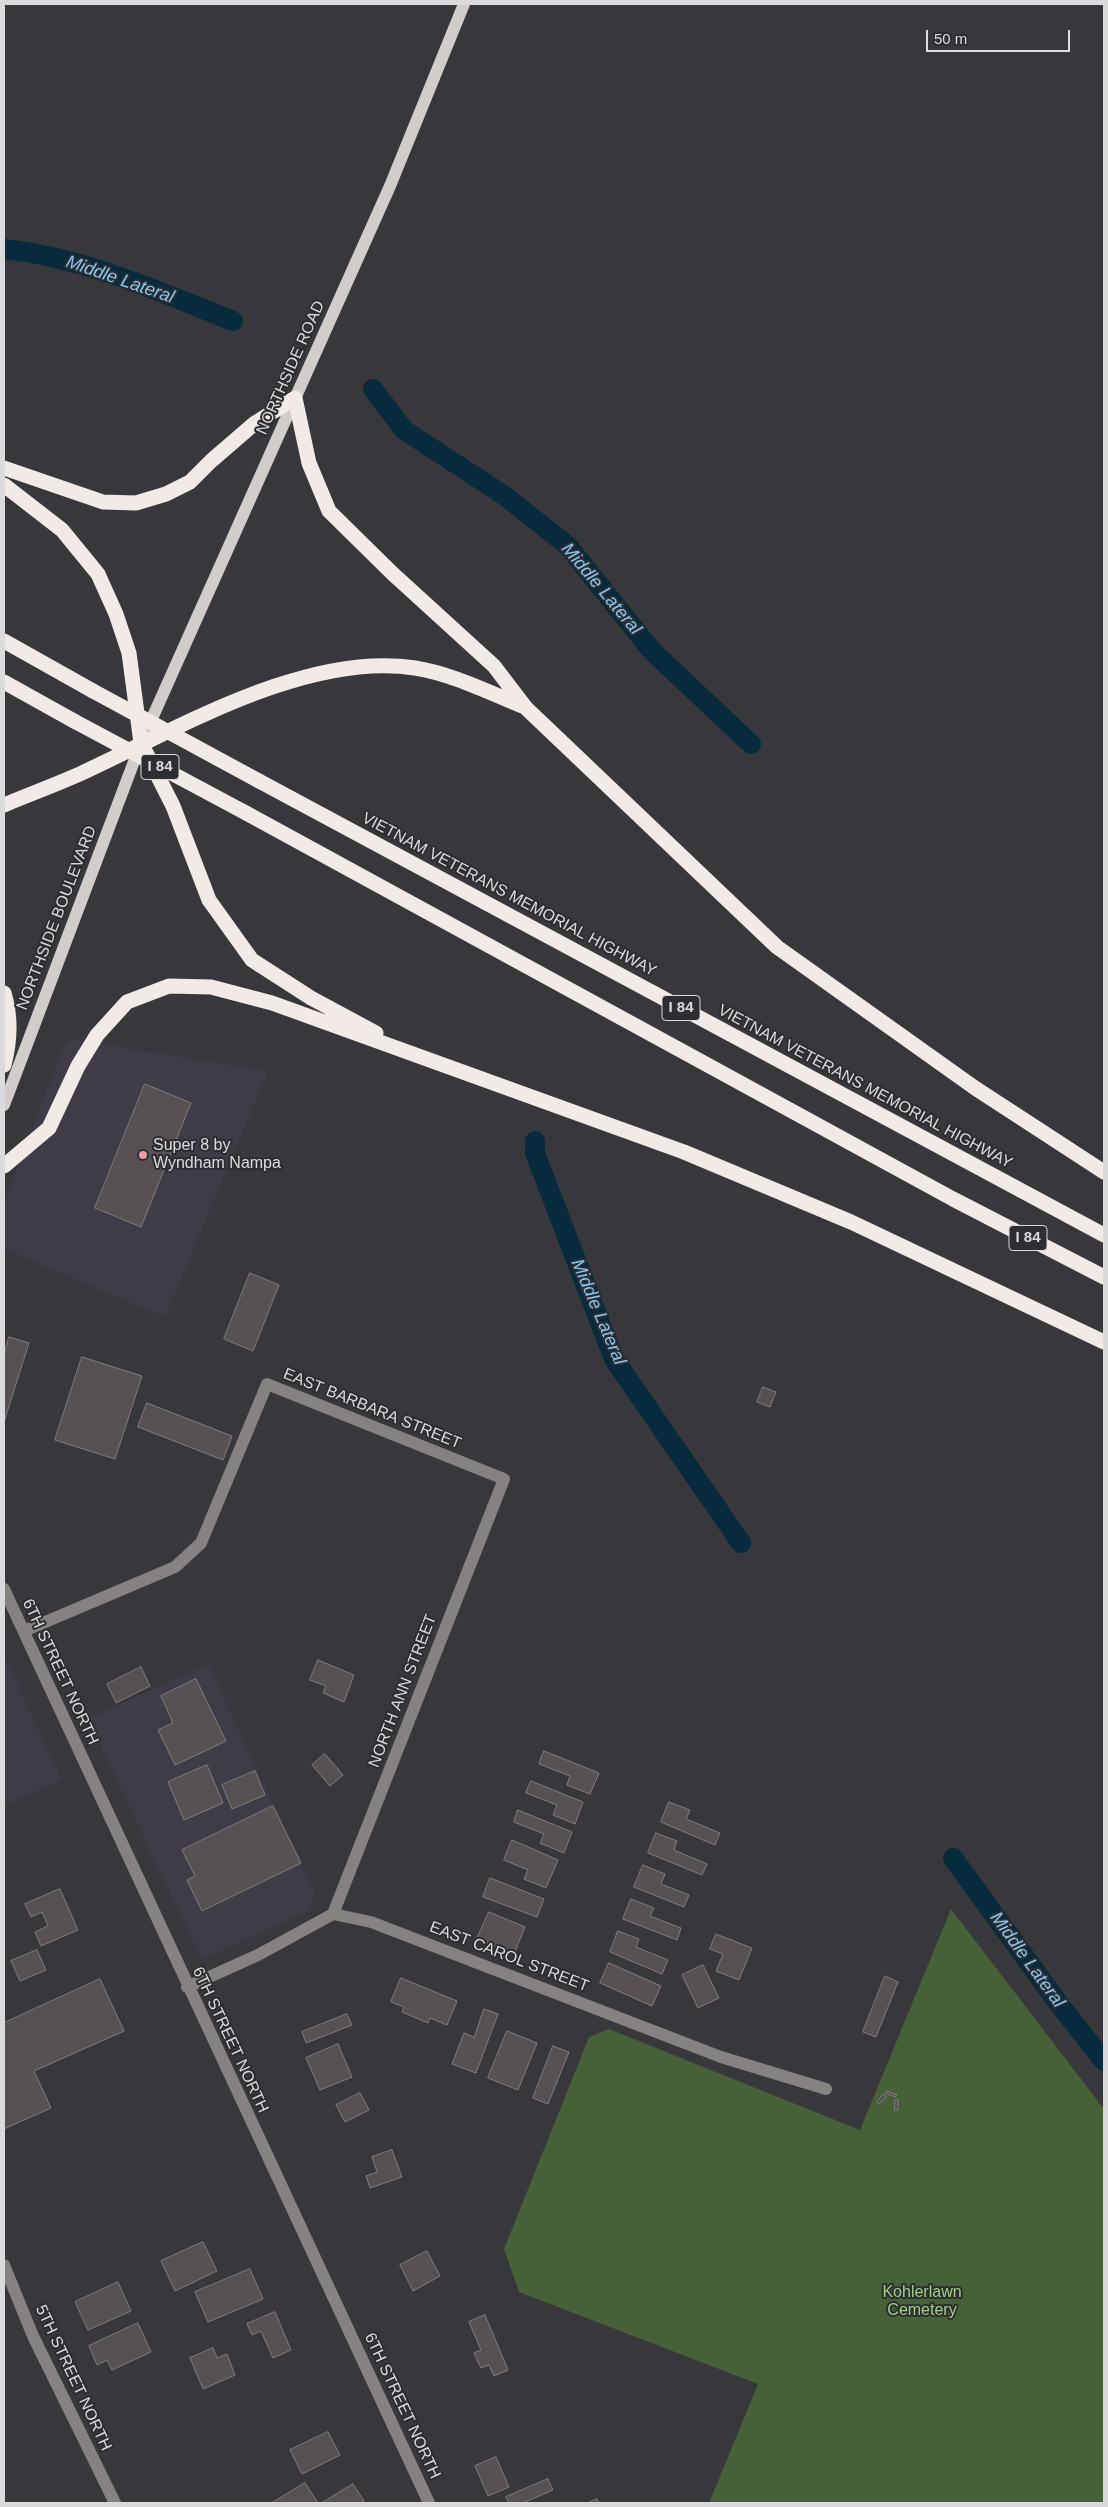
<!DOCTYPE html>
<style>
body{margin:0}
#map{position:relative;width:1108px;height:2507px;overflow:hidden;background:#38373b;font-family:Arial,sans-serif}
canvas{display:block}
.frame{position:absolute;inset:0;border:5px solid #dbdbde;pointer-events:none}
.scale{position:absolute;left:926px;top:30px;width:144px;height:22px;box-sizing:border-box;border:2px solid #dbdbde;border-top:0;padding-left:6px;font-size:15px;line-height:18px;white-space:nowrap;color:#dbdbde;-webkit-text-stroke:4px #2e2d31;paint-order:stroke}
</style>
<div id="map">
<canvas width="1108" height="2507"></canvas>
<div class="frame"></div>
<div class="scale">50 m</div>
</div>
<script>
const context = document.querySelector('canvas').getContext('2d');
context.lineJoin = 'round';
function fill(path, color) { context.fillStyle = color; context.fill(path, 'evenodd'); }
function trace(path, color, width, dash) { context.strokeStyle = color; context.lineWidth = width; context.lineCap = dash ? 'butt' : 'round'; context.setLineDash(dash || []); context.stroke(path); }
function write(font, color, halo, rows, align = 'center') {
  context.font = font + ' Arial,sans-serif'; context.lineWidth = 4; context.setLineDash([]); context.textBaseline = 'middle'; context.strokeStyle = halo; context.fillStyle = color; for (const [text, x, y, turn = 0] of rows) {
    context.save(); context.translate(x, y); context.rotate((+turn || 0) * Math.PI / 180); context.textAlign = isNaN(turn) ? turn : align; if (halo) context.strokeText(text, 0, 0); context.fillText(text, 0, 0); context.restore();
  }
}
const built = new Path2D(`
 M 70,1039 L 268,1071 L 165,1317 L 4,1249 L 4,1201 L 62,1051 Z
 M 4,1656 L 62,1780 L 4,1806 Z
 M 208,1664 L 315,1893 L 309,1910 L 202,1960 L 88,1719 Z`);
const green = new Path2D(`
 M 951,1909 L 1104,2109 L 1104,2503 L 709,2503 L 758,2384 L 519,2292 L 504,2249 L 589,2037 L 609,2029 L 860,2130 Z`);
const canal = new Path2D(`
 M 4,249 C 85,258 158,291 233,321
 M 373,389 L 404,430 L 505,496 L 568,546 L 652,651 L 751,744
 M 535,1141 L 535,1153 L 614,1359 L 741,1543
 M 953,1858 L 1059,2004 L 1104,2061`);
const building = new Path2D(`
 M 145,1084 L 191,1103 L 141,1227 L 95,1208 Z
 M 250,1273 L 279,1285 L 253,1351 L 224,1339 Z
 M 9,1337 L 29,1343 L 4,1422 L 4,1355 Z
 M 82,1357 L 142,1376 L 115,1459 L 55,1440 Z
 M 763,1387 L 776,1392 L 770,1407 L 757,1402 Z
 M 147,1403 L 232,1436 L 223,1460 L 138,1427 Z
 M 318,1660 L 354,1675 L 344,1702 L 323,1693 L 326,1686 L 310,1680 Z
 M 141,1667 L 150,1686 L 116,1703 L 107,1684 Z
 M 196,1679 L 226,1741 L 175,1765 L 158,1730 L 173,1723 L 161,1696 Z
 M 544,1751 L 599,1773 L 590,1794 L 567,1785 L 570,1776 L 539,1764 Z
 M 325,1754 L 343,1775 L 330,1786 L 312,1765 Z
 M 207,1765 L 223,1803 L 184,1820 L 168,1782 Z
 M 255,1771 L 265,1795 L 232,1809 L 222,1785 Z
 M 531,1781 L 583,1802 L 575,1824 L 553,1815 L 557,1805 L 526,1793 Z
 M 669,1802 L 690,1810 L 686,1819 L 720,1833 L 715,1845 L 661,1822 Z
 M 273,1806 L 301,1863 L 202,1911 L 187,1880 L 195,1876 L 182,1850 Z
 M 518,1810 L 572,1832 L 564,1853 L 540,1843 L 544,1834 L 514,1822 Z
 M 656,1833 L 677,1841 L 674,1850 L 707,1864 L 702,1875 L 648,1853 Z
 M 512,1840 L 558,1860 L 546,1888 L 524,1879 L 528,1870 L 504,1860 Z
 M 643,1865 L 665,1874 L 661,1884 L 689,1895 L 684,1907 L 634,1887 Z
 M 490,1878 L 544,1899 L 537,1917 L 483,1897 Z
 M 60,1889 L 78,1930 L 41,1946 L 35,1932 L 48,1926 L 42,1912 L 31,1917 L 25,1904 Z
 M 631,1899 L 654,1908 L 650,1916 L 681,1928 L 677,1940 L 623,1919 Z
 M 489,1912 L 525,1927 L 514,1954 L 477,1939 Z
 M 618,1931 L 639,1939 L 636,1947 L 668,1960 L 662,1974 L 610,1952 Z
 M 716,1934 L 752,1948 L 739,1980 L 716,1971 L 723,1954 L 710,1949 Z
 M 37,1950 L 46,1970 L 20,1981 L 11,1961 Z
 M 609,1963 L 661,1986 L 652,2006 L 600,1983 Z
 M 703,1965 L 719,1998 L 698,2008 L 682,1975 Z
 M 885,1976 L 898,1982 L 876,2037 L 863,2032 Z
 M 401,1978 L 457,2001 L 447,2025 L 430,2018 L 428,2023 L 402,2012 L 404,2007 L 391,2002 Z
 M 100,1979 L 124,2031 L 34,2071 L 51,2108 L 4,2129 L 4,2023 Z
 M 484,2009 L 498,2014 L 476,2073 L 452,2064 L 464,2033 L 474,2037 Z
 M 347,2014 L 352,2025 L 306,2043 L 302,2032 Z
 M 507,2031 L 537,2043 L 518,2090 L 488,2078 Z
 M 338,2044 L 352,2077 L 320,2090 L 306,2058 Z
 M 553,2046 L 569,2052 L 548,2104 L 533,2098 Z
 M 887,2091 L 897,2095 L 895,2097 L 886,2093 Z
 M 360,2093 L 369,2110 L 345,2122 L 336,2105 Z
 M 884,2094 L 886,2097 L 879,2104 L 877,2102 Z
 M 895,2100 L 898,2100 L 898,2110 L 895,2110 Z
 M 392,2150 L 402,2177 L 370,2188 L 366,2176 L 377,2172 L 372,2157 Z
 M 203,2242 L 217,2271 L 175,2291 L 161,2261 Z
 M 427,2251 L 440,2276 L 413,2291 L 400,2265 Z
 M 250,2269 L 263,2299 L 208,2322 L 195,2292 Z
 M 118,2282 L 131,2311 L 88,2330 L 75,2302 Z
 M 275,2312 L 291,2350 L 273,2358 L 261,2331 L 252,2335 L 247,2324 Z
 M 485,2315 L 508,2370 L 494,2376 L 489,2365 L 481,2368 L 474,2353 L 481,2350 L 469,2322 Z
 M 138,2323 L 151,2352 L 112,2370 L 107,2360 L 97,2365 L 89,2346 Z
 M 213,2348 L 217,2358 L 227,2354 L 235,2375 L 203,2389 L 190,2358 Z
 M 328,2432 L 340,2455 L 302,2474 L 290,2450 Z
 M 496,2457 L 509,2487 L 488,2496 L 475,2466 Z
 M 548,2479 L 553,2490 L 523,2503 L 509,2503 L 506,2497 Z
 M 305,2483 L 318,2503 L 272,2503 Z
 M 353,2484 L 364,2501 L 359,2503 L 322,2503 Z
 M 597,2499 L 599,2503 L 588,2503 Z`);
const minor = new Path2D(`
 M 4,1589 L 429,2503
 M 24,1631 L 175,1567 L 201,1543 L 267,1384 L 504,1479 L 333,1914
 M 187,1987 L 258,1955 L 333,1914 L 371,1922 L 721,2057 L 826,2089
 M 4,2265 L 33,2336 L 115,2503`);
const major = new Path2D(`
 M 4,1105 L 141,743 L 390,186 L 464,4`);
const highway = new Path2D(`
 M 4,468 L 103,502 L 136,503 L 166,494 L 190,482 L 211,461 L 255,423 L 295,398 L 309,463 L 329,511 L 392,573 L 494,666 L 526,708 L 777,947 L 975,1088 L 1104,1172
 M 4,485 L 62,530 L 98,574 L 116,614 L 129,653 L 141,743 L 173,806 L 209,900 L 252,960 L 311,998 L 376,1033
 M 4,641 L 93,691
 M 4,682 L 74,721
 M 259,781 L 1104,1235
 M 4,805 C 30,794 58,784 84,772 C 179,728 308,651 415,668 C 453,674 490,693 525,707
 M 246,813 L 953,1199 L 1104,1277
 M 4,993 C 11,1016 10,1042 4,1065
 M 4,1166 L 49,1128 L 78,1066 L 97,1035 L 127,1002 L 169,986 L 211,987 L 272,1003 L 684,1152 L 851,1222 L 1104,1342`);
const highwayBridge = new Path2D(`
 M 93,691 L 259,781
 M 74,721 L 246,813`);
const markers = [
 [143,1155,5,"#f39aa7"]
];
const shields = [
 [160,767,38],
 [681,1008,38],
 [1028,1238,38]
];
const shieldNames = [
 ["I 84",160,767],
 ["I 84",681,1008],
 ["I 84",1028,1238]
];
const streetNames = [
 ["NORTHSIDE ROAD",291,368,-66],
 ["VIETNAM VETERANS MEMORIAL HIGHWAY",509,895,28],
 ["NORTHSIDE BOULEVARD",57,918,-69],
 ["VIETNAM VETERANS MEMORIAL HIGHWAY",865,1087,28],
 ["EAST BARBARA STREET",372,1409,22],
 ["6TH STREET NORTH",60,1672,65],
 ["NORTH ANN STREET",403,1691,-69],
 ["EAST CAROL STREET",509,1957,21],
 ["6TH STREET NORTH",230,2040,65],
 ["5TH STREET NORTH",73,2378,65],
 ["6TH STREET NORTH",402,2406,65]
];
const poiNames = [
 ["Super 8 by",153,1146],
 ["Wyndham Nampa",153,1164]
];
const parkNames = [
 ["Kohlerlawn",922,2293],
 ["Cemetery",922,2311]
];
const waterNames = [
 ["Middle Lateral",120,280,19],
 ["Middle Lateral",601,589,50],
 ["Middle Lateral",598,1312,67],
 ["Middle Lateral",1027,1960,54]
];
fill(built, '#3f3c47');
fill(green, '#466138');
trace(canal, '#072a3d', 20);
fill(building, '#575154');
trace(building, '#827c7f', 1);
trace(minor, '#858281', 12);
trace(major, '#d2cdca', 12);
trace(highway, '#f1eae7', 15);
trace(highwayBridge, '#f1eae7', 15);
for (const [x, y, r, color] of markers) { const dot = new Path2D(); dot.arc(x, y, r, 0, 2 * Math.PI); context.fillStyle = color; context.fill(dot); trace(dot, '#2e2d31', 2); }
for (const [x, y, w] of shields) { const box = new Path2D(); box.roundRect(x - w / 2, y - 12.5, w, 25, 4); context.fillStyle = '#2e2d31'; context.fill(box); trace(box, '#dbdbde', 1); }
write('bold 15px', '#dbdbde', null, shieldNames);
write('16px', '#dbdbde', '#2e2d31', streetNames);
write('16px', '#dbdbde', '#2e2d31', poiNames, 'left');
write('16px', '#9fd185', '#2e2d31', parkNames);
write('italic 18px', '#83c9f4', '#2e2d31', waterNames);
</script>
